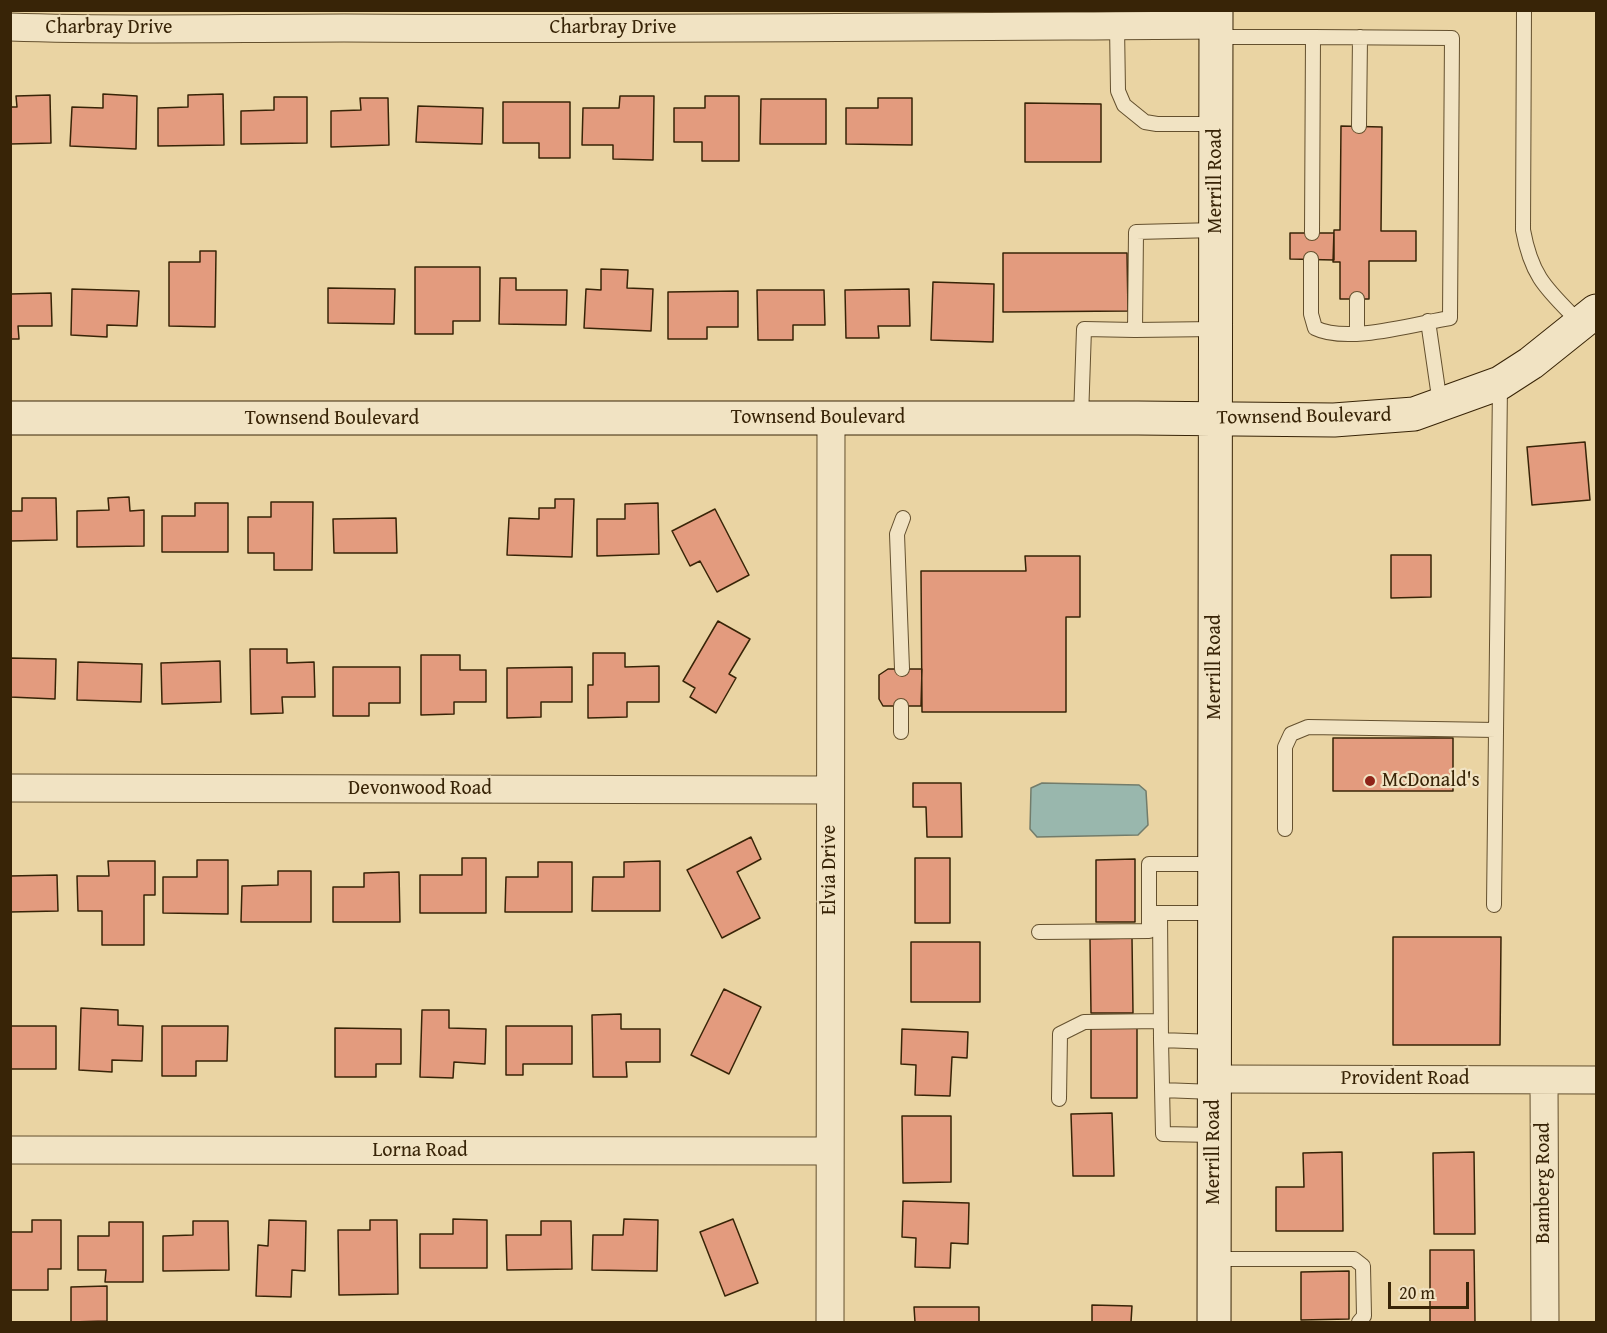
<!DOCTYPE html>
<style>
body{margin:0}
#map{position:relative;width:1607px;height:1333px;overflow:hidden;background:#ead4a3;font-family:"Gentium Book Plus",serif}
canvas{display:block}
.frame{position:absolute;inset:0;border:12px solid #382407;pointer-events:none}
.scale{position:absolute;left:1388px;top:1282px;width:81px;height:27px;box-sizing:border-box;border:3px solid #382407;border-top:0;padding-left:8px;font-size:18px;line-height:21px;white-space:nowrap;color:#382407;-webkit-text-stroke:4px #f1e3c3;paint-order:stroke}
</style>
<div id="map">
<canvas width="1607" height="1333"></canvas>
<div class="frame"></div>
<div class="scale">20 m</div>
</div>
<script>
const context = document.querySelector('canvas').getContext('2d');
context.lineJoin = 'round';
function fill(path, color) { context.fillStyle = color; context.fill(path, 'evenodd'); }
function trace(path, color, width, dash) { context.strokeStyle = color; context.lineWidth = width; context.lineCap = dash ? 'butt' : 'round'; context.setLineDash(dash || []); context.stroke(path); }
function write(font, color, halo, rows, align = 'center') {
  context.font = font + ' "Gentium Book Plus",serif'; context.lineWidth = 4.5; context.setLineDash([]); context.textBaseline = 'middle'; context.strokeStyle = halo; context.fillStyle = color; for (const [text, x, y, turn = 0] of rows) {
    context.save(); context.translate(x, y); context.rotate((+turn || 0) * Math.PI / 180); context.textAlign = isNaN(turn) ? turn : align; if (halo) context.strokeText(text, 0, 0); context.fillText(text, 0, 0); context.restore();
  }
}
const water = new Path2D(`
 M 1042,783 L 1139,785 L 1146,791 L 1148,825 L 1138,835 L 1037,837 L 1030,829 L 1031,788 Z`);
const building = new Path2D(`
 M 103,94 L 137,96 L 136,149 L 70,146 L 72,107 L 103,108 Z
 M 223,94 L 224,145 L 158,146 L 158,108 L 188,107 L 188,95 Z
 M 50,95 L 51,143 L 10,144 L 10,107 L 17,107 L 16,96 Z
 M 620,96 L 654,96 L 653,160 L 613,159 L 613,145 L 582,145 L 583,108 L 619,108 Z
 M 705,96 L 739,96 L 739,161 L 702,161 L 702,142 L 674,142 L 674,108 L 705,108 Z
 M 274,97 L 307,97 L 307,143 L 241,144 L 241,111 L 274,110 Z
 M 360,98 L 388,98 L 389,145 L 331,147 L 331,111 L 361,110 Z
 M 878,98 L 912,98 L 912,145 L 846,144 L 846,108 L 878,108 Z
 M 761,99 L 826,99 L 826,144 L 760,144 Z
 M 503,102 L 570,102 L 570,158 L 539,158 L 539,143 L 503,143 Z
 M 1025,103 L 1101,104 L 1101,162 L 1025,162 Z
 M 418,106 L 483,108 L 482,144 L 416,142 Z
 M 1341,126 L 1382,127 L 1381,231 L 1416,231 L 1416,261 L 1369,261 L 1369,299 L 1340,299 L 1340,262 L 1333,262 L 1334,230 L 1340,230 Z
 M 1290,233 L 1334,233 L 1334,260 L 1290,259 Z
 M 200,251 L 216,251 L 215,327 L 169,326 L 169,262 L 200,262 Z
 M 1003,253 L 1127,253 L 1128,311 L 1003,312 Z
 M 415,267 L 480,267 L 480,321 L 453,321 L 453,334 L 415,334 Z
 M 601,269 L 628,270 L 627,288 L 653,289 L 651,331 L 584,328 L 586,289 L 601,290 Z
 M 500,278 L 516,278 L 516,290 L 567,290 L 566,325 L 499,324 Z
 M 933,282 L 994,284 L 993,342 L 931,340 Z
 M 328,288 L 395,289 L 394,324 L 328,323 Z
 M 72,289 L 139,291 L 137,326 L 107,325 L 107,337 L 71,335 Z
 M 909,289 L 910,326 L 878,326 L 879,338 L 846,338 L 845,290 Z
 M 757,290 L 824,290 L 825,325 L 793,325 L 793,340 L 758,340 Z
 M 738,291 L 738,327 L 707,327 L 707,339 L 668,339 L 668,292 Z
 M 51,293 L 52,326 L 18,326 L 19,339 L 10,339 L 10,294 Z
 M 1585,442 L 1590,500 L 1532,505 L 1527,447 Z
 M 129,497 L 130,511 L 144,510 L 144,546 L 77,547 L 77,511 L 109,510 L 108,498 Z
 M 22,498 L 56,498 L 57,540 L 10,541 L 10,511 L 22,511 Z
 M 555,499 L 574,499 L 572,557 L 507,555 L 509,518 L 539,519 L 539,508 L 555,508 Z
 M 271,502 L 313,502 L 312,570 L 274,570 L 274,553 L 248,553 L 248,517 L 271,517 Z
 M 195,503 L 228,503 L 228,552 L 162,552 L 162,516 L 195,516 Z
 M 658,503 L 659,554 L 597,556 L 597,519 L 625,519 L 625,504 Z
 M 715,509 L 749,575 L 717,592 L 700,561 L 690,566 L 672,531 Z
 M 396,518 L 397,553 L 334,553 L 333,519 Z
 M 1391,555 L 1431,555 L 1431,597 L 1391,598 Z
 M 1025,556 L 1080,556 L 1080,617 L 1066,617 L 1066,712 L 922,712 L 921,571 L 1026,571 Z
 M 718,621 L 750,639 L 729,674 L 736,678 L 716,713 L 690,697 L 695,688 L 683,681 Z
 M 250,649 L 287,649 L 287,663 L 314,662 L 315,697 L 282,697 L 283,713 L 251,714 Z
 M 593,653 L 625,653 L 625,667 L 659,666 L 659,702 L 627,702 L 627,717 L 588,718 L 588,685 L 593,685 Z
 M 421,655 L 460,655 L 460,670 L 486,670 L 486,702 L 454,702 L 454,714 L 421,715 Z
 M 10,658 L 56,659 L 55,699 L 10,697 Z
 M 220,661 L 221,702 L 162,704 L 161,663 Z
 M 78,662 L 142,664 L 141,702 L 77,700 Z
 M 333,667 L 400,667 L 400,703 L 369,703 L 369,716 L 333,716 Z
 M 572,667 L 572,702 L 541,702 L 541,717 L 507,718 L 507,668 Z
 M 888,669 L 922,669 L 921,706 L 883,706 L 879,699 L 879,675 Z
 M 1333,738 L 1453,738 L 1453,791 L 1333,791 Z
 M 913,783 L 961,783 L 962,837 L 927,837 L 926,807 L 913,807 Z
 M 751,837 L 761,859 L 737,872 L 760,918 L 722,938 L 687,870 Z
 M 462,858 L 486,858 L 486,913 L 420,913 L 420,875 L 462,875 Z
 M 915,858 L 950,858 L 950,923 L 915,923 Z
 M 1135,859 L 1135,922 L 1096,922 L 1096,860 Z
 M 197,860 L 228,860 L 228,914 L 163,913 L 163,877 L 197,877 Z
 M 108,861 L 155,861 L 155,895 L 144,895 L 144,945 L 102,945 L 102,911 L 78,911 L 77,876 L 109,876 Z
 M 660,861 L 660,911 L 592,911 L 593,877 L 624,877 L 624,862 Z
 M 538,862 L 572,862 L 572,912 L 505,912 L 506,877 L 538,877 Z
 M 278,871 L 311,871 L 311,922 L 241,922 L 242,886 L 278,885 Z
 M 399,872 L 400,922 L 333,922 L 333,887 L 364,887 L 364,873 Z
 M 57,875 L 58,911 L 10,912 L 10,876 Z
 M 1393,937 L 1501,937 L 1500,1045 L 1393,1045 Z
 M 1132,938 L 1133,1013 L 1091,1013 L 1090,939 Z
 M 911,942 L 980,942 L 980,1002 L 911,1002 Z
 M 724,989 L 761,1007 L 729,1074 L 691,1055 Z
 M 81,1008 L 118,1010 L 118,1025 L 143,1026 L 142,1061 L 112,1060 L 112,1072 L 79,1070 Z
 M 422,1010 L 449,1010 L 449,1028 L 486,1029 L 485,1064 L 454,1062 L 453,1078 L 420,1077 Z
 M 621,1014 L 621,1029 L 660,1029 L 660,1062 L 626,1062 L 627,1077 L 593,1077 L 592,1015 Z
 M 1137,1025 L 1137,1098 L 1091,1098 L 1091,1026 Z
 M 10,1026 L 56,1026 L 56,1069 L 10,1069 Z
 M 162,1026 L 228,1026 L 227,1061 L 196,1061 L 196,1076 L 162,1076 Z
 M 506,1026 L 572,1026 L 572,1064 L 523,1064 L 523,1075 L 506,1075 Z
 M 335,1028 L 401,1029 L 401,1064 L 376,1064 L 376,1077 L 335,1077 Z
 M 902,1029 L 968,1032 L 967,1058 L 952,1057 L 950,1096 L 915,1095 L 916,1065 L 901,1064 Z
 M 1112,1113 L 1114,1176 L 1073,1176 L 1071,1114 Z
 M 902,1116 L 951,1116 L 951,1182 L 903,1183 Z
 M 1342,1152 L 1343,1231 L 1276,1231 L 1276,1187 L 1304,1187 L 1303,1153 Z
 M 1474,1152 L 1475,1234 L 1434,1234 L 1433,1153 Z
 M 903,1201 L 969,1203 L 968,1244 L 951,1243 L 950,1268 L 915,1267 L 916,1238 L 902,1237 Z
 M 453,1219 L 487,1220 L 487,1268 L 420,1268 L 420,1234 L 453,1234 Z
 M 624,1219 L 658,1220 L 657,1271 L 592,1270 L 593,1235 L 623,1235 Z
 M 733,1219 L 758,1283 L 725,1296 L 700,1232 Z
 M 32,1220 L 61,1220 L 61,1269 L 48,1269 L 48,1290 L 10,1290 L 10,1232 L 32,1232 Z
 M 269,1220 L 306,1221 L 305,1271 L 292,1270 L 291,1297 L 256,1296 L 258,1245 L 268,1246 Z
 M 370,1220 L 397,1220 L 398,1294 L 339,1295 L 338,1230 L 370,1230 Z
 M 193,1221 L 228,1221 L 229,1270 L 163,1271 L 163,1236 L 193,1235 Z
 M 541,1221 L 571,1221 L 572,1269 L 507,1270 L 506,1235 L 541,1235 Z
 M 109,1222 L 143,1222 L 143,1282 L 105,1282 L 106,1270 L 78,1270 L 78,1236 L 109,1236 Z
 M 1430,1250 L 1474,1250 L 1475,1322 L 1430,1322 Z
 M 1349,1271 L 1349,1319 L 1301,1320 L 1301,1272 Z
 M 107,1286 L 107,1321 L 71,1322 L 71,1287 Z
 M 1092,1305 L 1132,1306 L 1131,1322 L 1092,1322 Z
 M 914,1307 L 979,1307 L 979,1322 L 915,1322 Z`);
const lane = new Path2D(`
 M 1524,10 L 1523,230 C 1532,279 1548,290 1581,324
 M 1117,26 L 1118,91 L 1124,105 L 1145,122 L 1157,124 L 1216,124
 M 1216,37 L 1313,37
 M 1359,126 L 1360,37
 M 1311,259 L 1311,314 L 1315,328 C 1347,344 1414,324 1450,318 L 1452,38 L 1313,37 L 1312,233
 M 1357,299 L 1357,334
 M 1428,321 L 1440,404
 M 1215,329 L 1135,330 L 1136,232 L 1216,230
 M 1081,418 L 1084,329 L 1135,330
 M 902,669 L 897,534 L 903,518
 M 901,732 L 901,706
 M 1285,829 L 1285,747 L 1291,734 L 1308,727 L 1496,730
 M 1494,905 L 1500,385
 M 1151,913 L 1214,913
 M 1160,913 L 1161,1040 L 1214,1042
 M 1039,932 L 1149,931 L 1149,864 L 1214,864
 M 1161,1040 L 1163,1134 L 1214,1135
 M 1162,1090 L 1214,1092
 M 1059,1099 L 1060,1034 L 1084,1022 L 1161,1021
 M 1214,1259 L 1354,1259 L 1363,1266 L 1364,1316 L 1359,1322`);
const street = new Path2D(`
 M 10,27 C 121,31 233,28 344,28 C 634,30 925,27 1216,25
 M 10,788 L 830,790
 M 1214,1079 L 1596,1080
 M 1544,1080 L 1545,1322
 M 10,1150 L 830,1151
 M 830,1322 L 831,418`);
const secondary = new Path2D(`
 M 10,418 L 1138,418 L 1334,420 L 1414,414 L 1500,383 L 1531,363 L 1596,311
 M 1214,1322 L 1216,10`);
const markers = [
 [1370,781,6,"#8f2418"]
];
const streetNames = [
 ["Charbray Drive",109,28],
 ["Charbray Drive",613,28],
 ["Merrill Road",1216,181,-90],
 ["Townsend Boulevard",1304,417,-1],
 ["Townsend Boulevard",818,418],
 ["Townsend Boulevard",332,419],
 ["Merrill Road",1215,667,-90],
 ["Devonwood Road",420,789],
 ["Elvia Drive",830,870,-90],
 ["Provident Road",1405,1079],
 ["Lorna Road",420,1151],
 ["Merrill Road",1214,1152,-90],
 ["Bamberg Road",1544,1183,-90]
];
const poiNames = [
 ["McDonald's",1382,781]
];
fill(water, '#99b7ad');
trace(water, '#727c6b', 1.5);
fill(building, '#e39b7e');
trace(building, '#382407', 1.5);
trace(lane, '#64502e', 16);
trace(street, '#64502e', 29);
trace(secondary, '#382407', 35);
trace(lane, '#f1e3c3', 14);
trace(street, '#f1e3c3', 27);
trace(secondary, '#f1e3c3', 33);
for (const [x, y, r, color] of markers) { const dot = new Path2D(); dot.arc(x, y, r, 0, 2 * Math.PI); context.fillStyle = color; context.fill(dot); trace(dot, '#f1e3c3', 2); }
write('20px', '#382407', '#f1e3c3', streetNames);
write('20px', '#382407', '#f1e3c3', poiNames, 'left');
</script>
